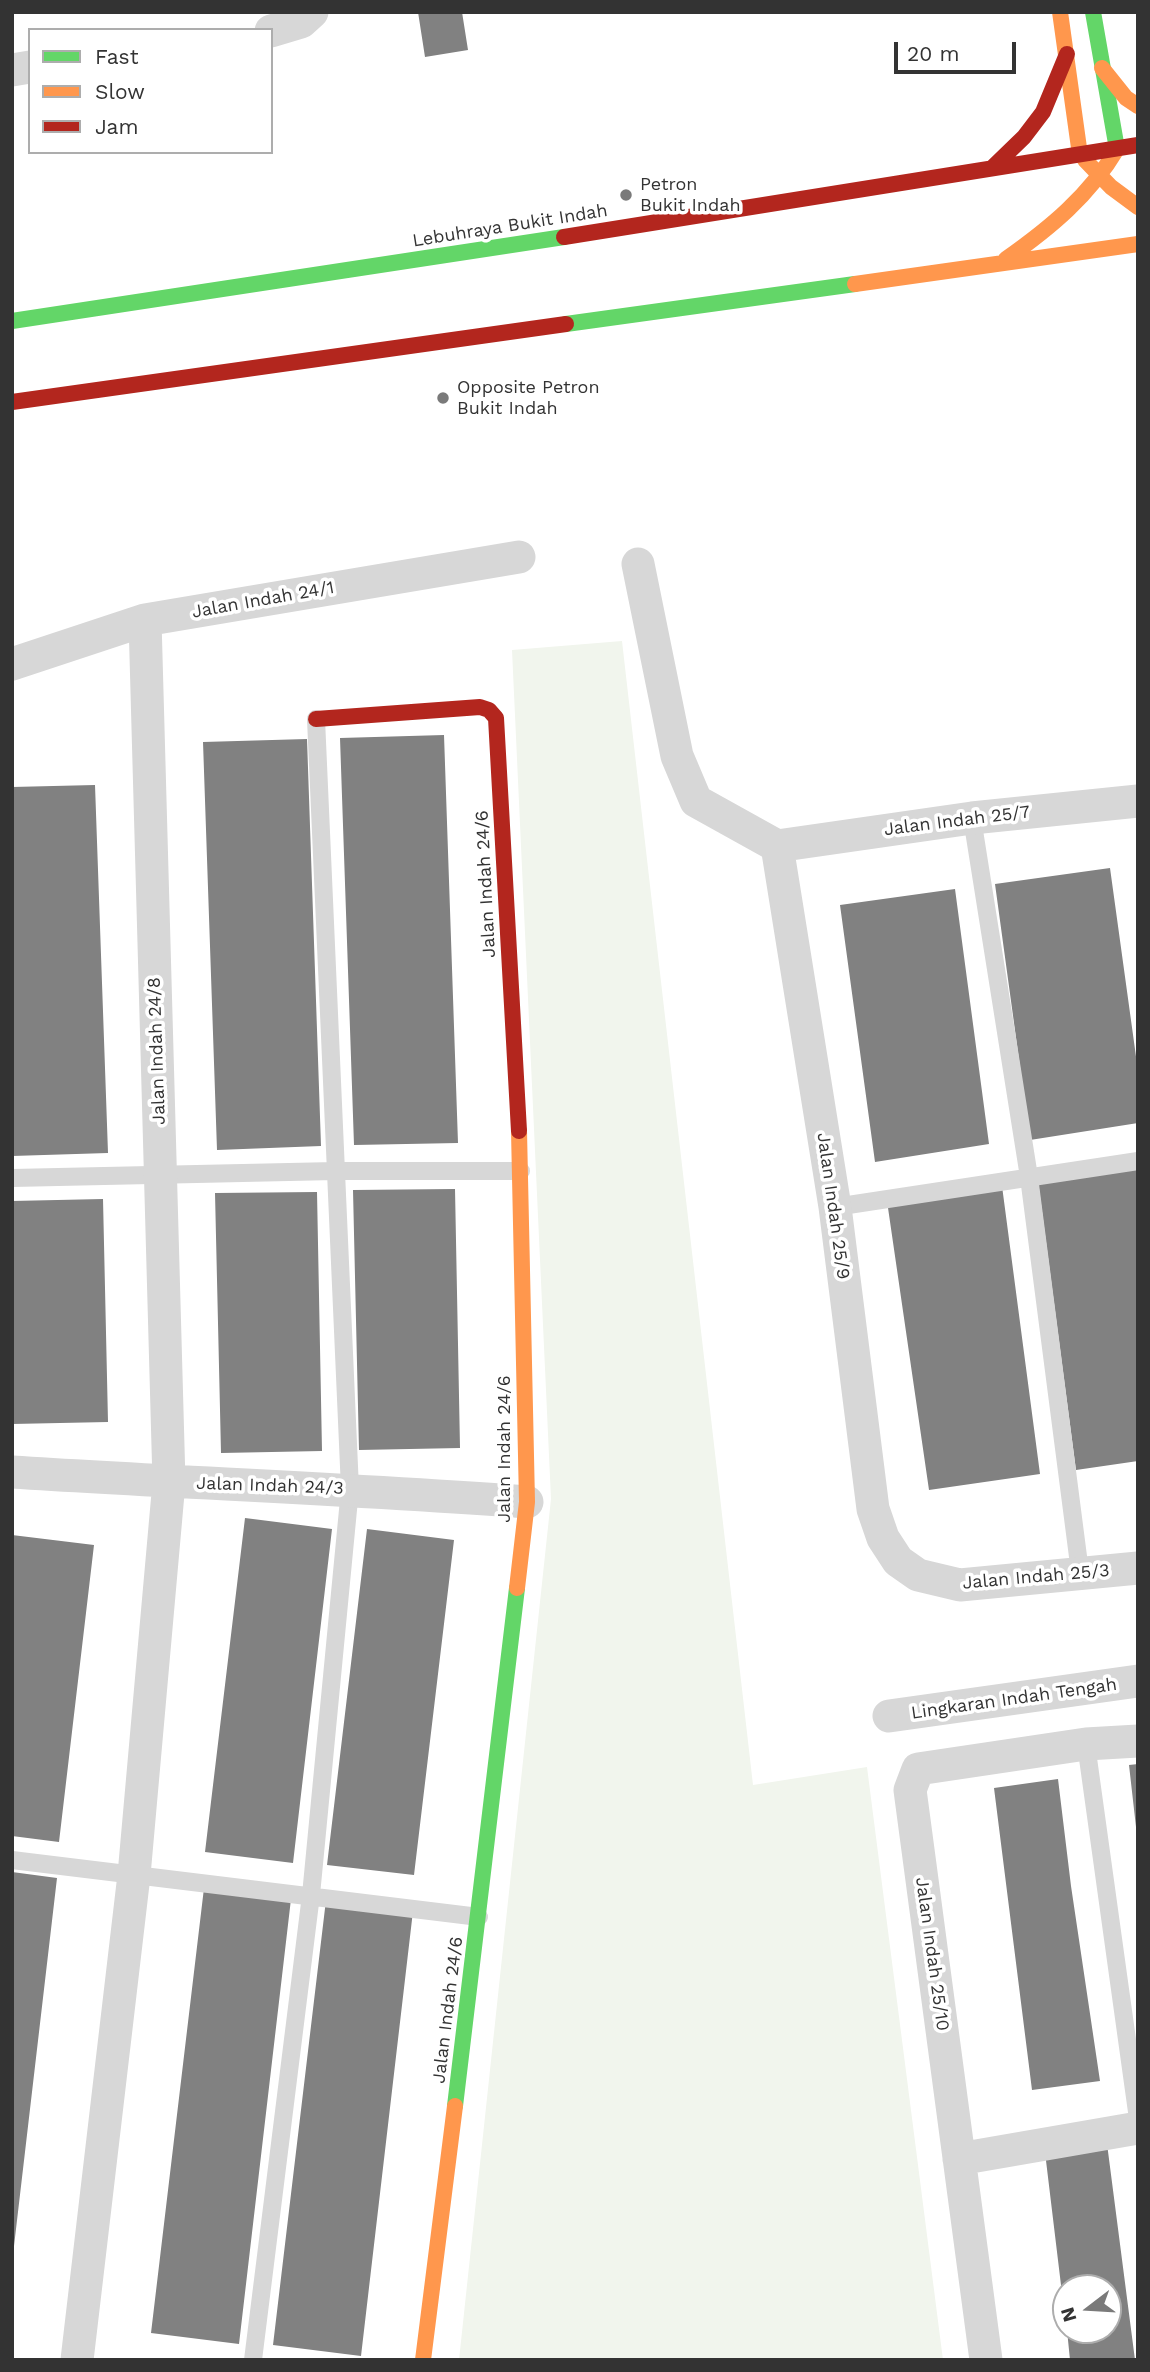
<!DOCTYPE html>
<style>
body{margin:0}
#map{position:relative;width:1150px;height:2372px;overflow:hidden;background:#fff;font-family:"Work Sans",sans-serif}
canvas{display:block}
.frame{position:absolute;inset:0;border:14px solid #333;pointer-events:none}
.legend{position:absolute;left:28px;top:28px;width:245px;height:126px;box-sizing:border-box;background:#fff;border:2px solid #adadad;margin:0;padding:9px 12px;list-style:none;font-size:21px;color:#333}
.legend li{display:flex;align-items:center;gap:14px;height:35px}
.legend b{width:35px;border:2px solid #adadad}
.north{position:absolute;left:1052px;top:2274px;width:70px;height:70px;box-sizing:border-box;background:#fff;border:2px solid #adadad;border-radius:50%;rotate:253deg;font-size:19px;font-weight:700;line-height:28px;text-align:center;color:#333}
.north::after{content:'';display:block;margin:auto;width:24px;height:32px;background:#7a7a7a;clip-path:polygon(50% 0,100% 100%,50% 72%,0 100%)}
.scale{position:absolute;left:894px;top:42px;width:122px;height:32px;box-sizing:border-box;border:4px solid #333;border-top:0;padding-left:9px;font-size:21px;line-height:24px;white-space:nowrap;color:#333;-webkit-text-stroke:5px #fff;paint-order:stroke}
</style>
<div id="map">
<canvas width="1150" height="2372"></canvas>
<div class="frame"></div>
<ul class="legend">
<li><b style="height:9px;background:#63d668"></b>Fast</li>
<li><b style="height:9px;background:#ff974d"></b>Slow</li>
<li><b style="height:9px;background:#b3261e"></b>Jam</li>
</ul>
<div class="north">N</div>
<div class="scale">20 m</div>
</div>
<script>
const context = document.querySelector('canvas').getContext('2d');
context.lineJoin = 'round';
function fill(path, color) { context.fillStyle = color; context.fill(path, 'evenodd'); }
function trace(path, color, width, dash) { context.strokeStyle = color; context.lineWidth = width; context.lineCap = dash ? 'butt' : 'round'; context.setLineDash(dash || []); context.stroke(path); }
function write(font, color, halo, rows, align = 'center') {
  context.font = font + ' "Work Sans",sans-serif'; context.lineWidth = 7; context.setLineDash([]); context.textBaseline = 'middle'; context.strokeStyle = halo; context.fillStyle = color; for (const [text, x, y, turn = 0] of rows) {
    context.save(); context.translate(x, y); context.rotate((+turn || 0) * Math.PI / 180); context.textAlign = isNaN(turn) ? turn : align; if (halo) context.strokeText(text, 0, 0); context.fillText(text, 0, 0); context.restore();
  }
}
const green = new Path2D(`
 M 622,641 L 753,1785 L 867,1767 L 943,2360 L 459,2360 L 551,1499 L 512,650 Z`);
const building = new Path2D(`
 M 418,12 L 462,12 L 468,50 L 425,57 Z
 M 444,735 L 458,1143 L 354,1145 L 340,738 Z
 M 307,739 L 321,1146 L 217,1150 L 203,742 Z
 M 95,785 L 108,1153 L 12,1156 L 12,787 Z
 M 1110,868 L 1138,1071 L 1138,1123 L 1030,1140 L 995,884 Z
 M 955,889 L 989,1144 L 875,1162 L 840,905 Z
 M 1138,1167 L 1138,1461 L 1076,1470 L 1038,1181 Z
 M 1002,1186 L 1040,1474 L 929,1490 L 887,1201 Z
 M 455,1189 L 460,1448 L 359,1450 L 353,1190 Z
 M 317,1192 L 322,1451 L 221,1453 L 215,1193 Z
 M 103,1199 L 108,1422 L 12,1424 L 12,1201 Z
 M 245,1518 L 332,1529 L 293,1863 L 205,1852 Z
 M 367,1529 L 454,1540 L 414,1875 L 327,1865 Z
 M 12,1535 L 94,1545 L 59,1842 L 12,1836 Z
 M 1138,1764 L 1138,1827 L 1136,1827 L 1129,1765 Z
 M 1058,1779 L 1071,1886 L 1100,2081 L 1032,2090 L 994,1788 Z
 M 12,1872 L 57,1878 L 14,2246 L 12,2246 Z
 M 204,1888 L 291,1899 L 239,2344 L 151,2333 Z
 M 326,1900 L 413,1911 L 361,2356 L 273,2345 Z
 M 1106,2136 L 1135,2360 L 1070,2360 L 1067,2330 L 1108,2330 L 1108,2288 L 1066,2288 L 1064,2310 L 1044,2144 Z`);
const lane = new Path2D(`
 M 972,818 L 1029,1177 L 1080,1572
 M 12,1178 L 335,1171 L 521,1171
 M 835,1207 L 1138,1161
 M 1086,1744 L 1138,2119
 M 12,1860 L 479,1917
 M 253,2360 L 311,1895 L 350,1489 L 316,719`);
const street = new Path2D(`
 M 271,31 L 301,22 L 312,12
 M 12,70 L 30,67
 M 638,564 L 677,756 L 696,801 L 777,846
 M 12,664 L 145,620 L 519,557
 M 777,846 L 835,1207 L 873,1509 L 883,1538 L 898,1561 L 918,1575 L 960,1585 L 1138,1568
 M 777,846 L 972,818 L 1138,801
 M 12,1472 C 184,1483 355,1489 527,1502
 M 889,1716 L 1138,1681
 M 959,2159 L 1138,2128
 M 77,2360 L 134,1875 L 169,1482 L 145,620
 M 986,2360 L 910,1790 L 918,1769 L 1086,1744 L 1138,1741`);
const fast = new Path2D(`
 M 1093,12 L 1117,149
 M 12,321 L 564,237
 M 566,324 L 855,284
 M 455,2106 L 517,1588`);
const slow = new Path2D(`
 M 1060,12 L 1080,155
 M 1102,68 L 1126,98 L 1138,106
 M 1085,160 L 1111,187 L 1138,207
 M 1006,259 C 1050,228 1089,196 1117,149
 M 855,284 L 1138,244
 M 517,1588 L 527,1502 L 519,1131
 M 423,2360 L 455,2106`);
const jam = new Path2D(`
 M 992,168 L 1024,137 L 1043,112 L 1067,54
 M 564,237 L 1138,145
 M 12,402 L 566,324
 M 316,719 L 480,707 L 489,710 L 496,718 L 519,1131`);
const markers = [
 [626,195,7,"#7a7a7a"],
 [443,398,7,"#7a7a7a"]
];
const poiNames = [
 ["Petron",640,185],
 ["Bukit Indah",640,206],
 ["Opposite Petron",457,388],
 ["Bukit Indah",457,409]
];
const streetNames = [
 ["Lebuhraya Bukit Indah",510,226,-9],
 ["Jalan Indah 24/1",263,600,-10],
 ["Jalan Indah 25/7",957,821,-7],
 ["Jalan Indah 24/6",486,884,-93],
 ["Jalan Indah 24/8",157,1051,-92],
 ["Jalan Indah 25/9",833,1206,82],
 ["Jalan Indah 24/6",505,1449,-90],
 ["Jalan Indah 24/3",270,1486,2],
 ["Jalan Indah 25/3",1036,1577,-5],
 ["Lingkaran Indah Tengah",1014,1699,-8],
 ["Jalan Indah 25/10",932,1954,82],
 ["Jalan Indah 24/6",448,2010,-83]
];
fill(green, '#f1f5ed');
fill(building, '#818181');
trace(lane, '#d7d7d7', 18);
trace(street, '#d7d7d7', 33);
trace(fast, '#63d668', 16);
trace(slow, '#ff974d', 16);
trace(jam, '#b3261e', 16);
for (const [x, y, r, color] of markers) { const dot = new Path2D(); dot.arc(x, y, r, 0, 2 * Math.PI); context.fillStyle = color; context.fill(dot); trace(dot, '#fff', 2.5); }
write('18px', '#333', '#fff', poiNames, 'left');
write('18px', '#333', '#fff', streetNames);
</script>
